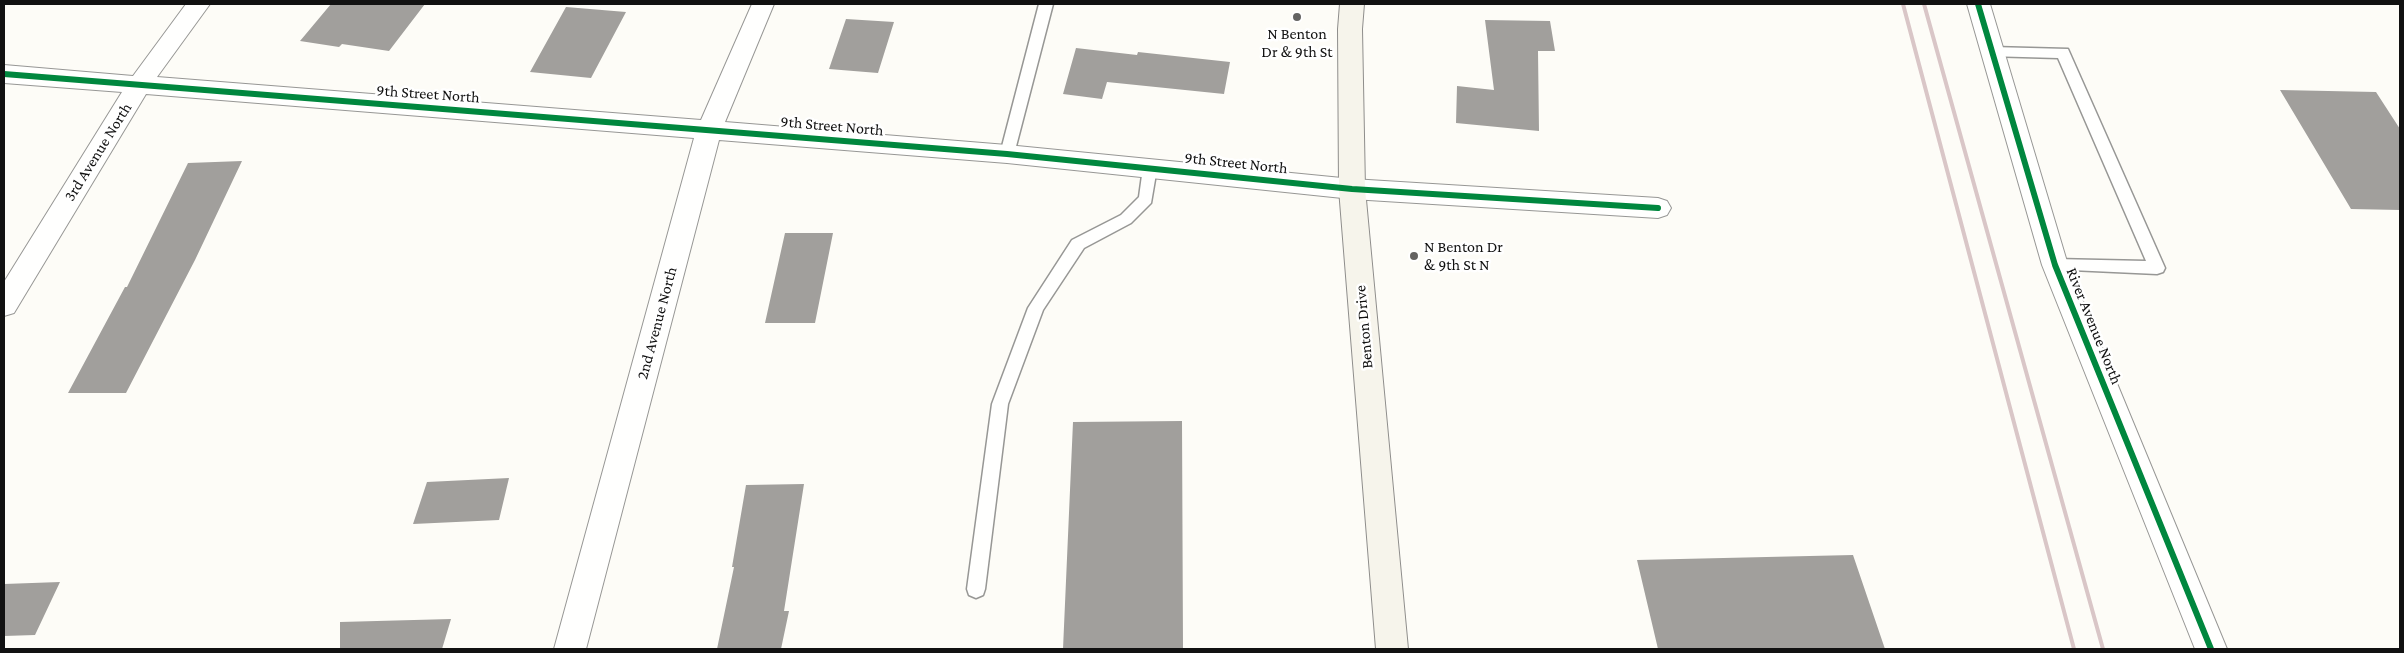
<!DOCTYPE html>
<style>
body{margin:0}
#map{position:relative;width:2404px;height:653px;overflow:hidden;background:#fdfcf7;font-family:"Crimson Pro",serif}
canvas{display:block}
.frame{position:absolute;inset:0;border:5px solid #111;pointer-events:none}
</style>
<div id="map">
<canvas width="2404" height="653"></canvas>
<div class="frame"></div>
</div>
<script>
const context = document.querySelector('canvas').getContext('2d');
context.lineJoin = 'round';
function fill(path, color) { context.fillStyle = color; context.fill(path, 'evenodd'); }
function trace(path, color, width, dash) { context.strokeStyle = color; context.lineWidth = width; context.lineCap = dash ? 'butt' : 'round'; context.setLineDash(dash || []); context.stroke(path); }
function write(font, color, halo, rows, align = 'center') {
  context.font = font + ' "Crimson Pro",serif'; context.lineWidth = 5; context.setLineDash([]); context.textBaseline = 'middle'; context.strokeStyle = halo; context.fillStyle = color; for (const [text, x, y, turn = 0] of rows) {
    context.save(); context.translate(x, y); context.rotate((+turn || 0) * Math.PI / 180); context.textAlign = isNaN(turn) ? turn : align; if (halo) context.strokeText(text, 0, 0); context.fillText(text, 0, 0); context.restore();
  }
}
const building = new Path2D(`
 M 331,4 L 425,4 L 389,51 L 342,44 L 339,47 L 300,41 Z
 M 566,7 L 626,12 L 591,78 L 530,72 Z
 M 846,19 L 894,22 L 878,73 L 829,69 Z
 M 1485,20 L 1550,21 L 1555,51 L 1538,51 L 1539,131 L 1456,123 L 1457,86 L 1494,90 Z
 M 1076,48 L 1137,55 L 1138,52 L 1230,62 L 1224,94 L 1107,82 L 1102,99 L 1063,94 Z
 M 2280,90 L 2376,92 L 2400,129 L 2400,210 L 2351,209 Z
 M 242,161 L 195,260 L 126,393 L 68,393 L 125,287 L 127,287 L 188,163 Z
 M 785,233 L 833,233 L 815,323 L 765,323 Z
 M 1182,421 L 1183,649 L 1063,649 L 1073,422 Z
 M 509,478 L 499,520 L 413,524 L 427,482 Z
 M 804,484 L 784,611 L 789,611 L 781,649 L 717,649 L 734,567 L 732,567 L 746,485 Z
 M 1853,555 L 1885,649 L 1658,649 L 1637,560 Z
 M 60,582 L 35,635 L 4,636 L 4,584 Z
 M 451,619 L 442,649 L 340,649 L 340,622 Z`);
const lane = new Path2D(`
 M 1039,4 L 1053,4 L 1014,154 L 1012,158 L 1002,158 L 1000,154 Z
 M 1992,47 L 2068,49 L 2165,268 L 2163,272 L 2157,274 L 2049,269 L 2047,265 L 2049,261 L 2055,259 L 2146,261 L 2058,58 L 1987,56 L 1985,52 L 1987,48 Z
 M 1150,162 L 1155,164 L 1157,168 L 1151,203 L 1131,223 L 1084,248 L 1043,310 L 1008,404 L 985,589 L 983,595 L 976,598 L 969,595 L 967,589 L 992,404 L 1028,308 L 1072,240 L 1121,215 L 1139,197 L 1143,168 L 1145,164 Z`);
const street = new Path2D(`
 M 186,4 L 210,4 L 157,77 L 701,120 L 752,4 L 774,4 L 725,122 L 1007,145 L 1352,179 L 1658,198 L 1667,201 L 1671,208 L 1667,215 L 1658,218 L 1352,199 L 1007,163 L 719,140 L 586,649 L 554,649 L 694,138 L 146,94 L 14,313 L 4,316 L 4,282 L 122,92 L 4,83 L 4,65 L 133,76 Z
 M 1967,4 L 1990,4 L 2068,265 L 2227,649 L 2195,649 L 2042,265 Z`);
const secondary = new Path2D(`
 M 1340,4 L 1364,4 L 1362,29 L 1365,189 L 1408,649 L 1376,649 L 1339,189 L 1338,29 Z`);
const rail = new Path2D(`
 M 1903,4 L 2074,649
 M 1924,4 L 2103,649`);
const cycleway = new Path2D(`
 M 1978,4 L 2055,265 L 2211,649
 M 4,74 L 1007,154 L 1352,189 L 1658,208`);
const markers = [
 [1297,17,5,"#646362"],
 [1414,256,5,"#646362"]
];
const poiNames = [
 ["N Benton",1297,34],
 ["Dr & 9th St",1297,52],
 ["N Benton Dr",1424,247,"left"],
 ["& 9th St N",1424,265,"left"]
];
const streetNames = [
 ["9th Street North",428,94,4],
 ["9th Street North",832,126,5],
 ["3rd Avenue North",98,152,-58],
 ["9th Street North",1236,163,6],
 ["2nd Avenue North",657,323,-75],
 ["River Avenue North",2094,326,68],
 ["Benton Drive",1364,327,-95]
];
fill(building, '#a19f9c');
trace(lane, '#979795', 3);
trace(street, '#979795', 2);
trace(secondary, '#8e8d8b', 2);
fill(lane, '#fffffe');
fill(street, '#fffffe');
fill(secondary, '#f6f4eb');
trace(rail, '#d9c6c7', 4);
trace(cycleway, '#00873e', 6);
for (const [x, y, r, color] of markers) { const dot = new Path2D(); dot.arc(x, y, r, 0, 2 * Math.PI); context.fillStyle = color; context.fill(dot); trace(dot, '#fff', 2); }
write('16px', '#111', '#fff', poiNames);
write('16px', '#111', '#fff', streetNames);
</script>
